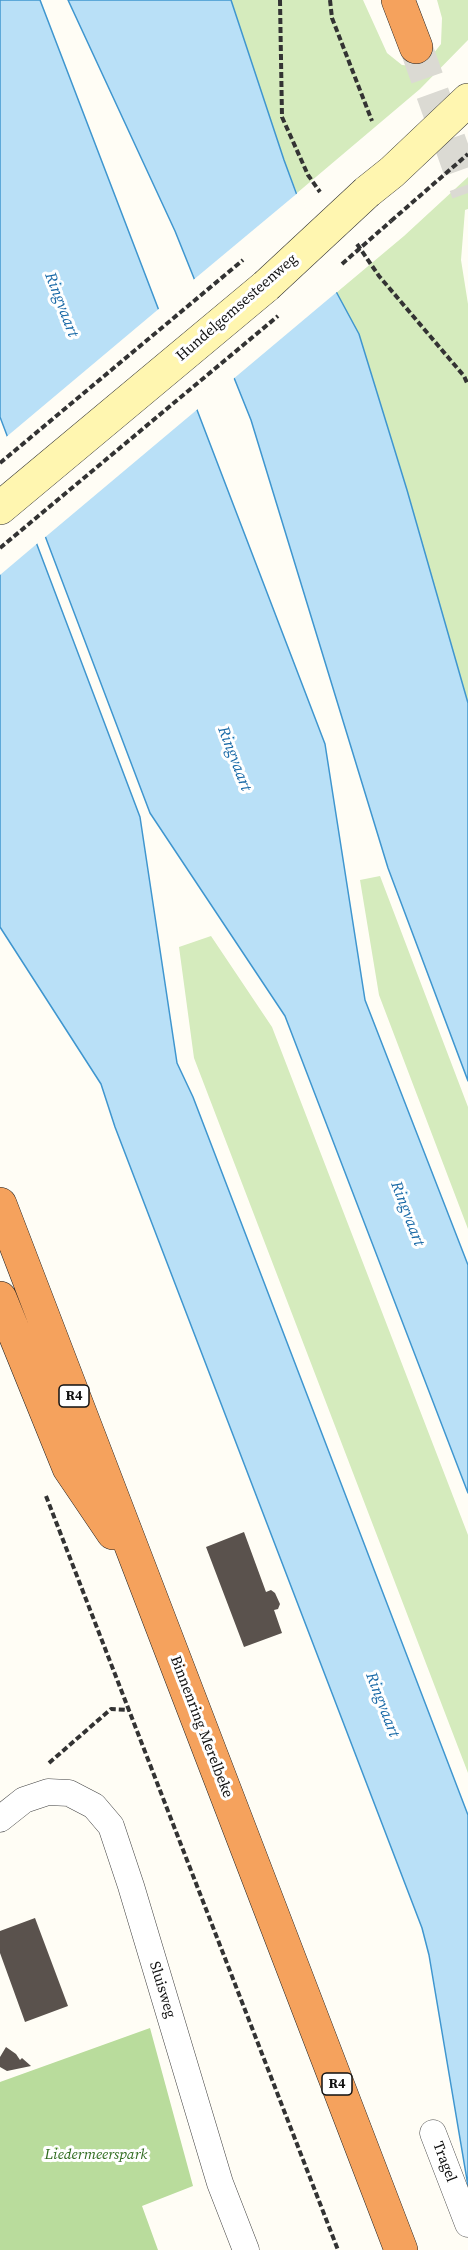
<!DOCTYPE html>
<style>
body{margin:0}
canvas{display:block;background:#fffdf5}
</style>
<canvas width="468" height="2250"></canvas>
<script>
const context = document.querySelector('canvas').getContext('2d');
context.lineJoin = 'round';
function fill(path, color) { context.fillStyle = color; context.fill(path, 'evenodd'); }
function trace(path, color, width, dash) { context.strokeStyle = color; context.lineWidth = width; context.lineCap = dash ? 'butt' : 'round'; context.setLineDash(dash || []); context.stroke(path); }
function write(font, color, halo, rows, align = 'center') {
  context.font = font + ' "Source Serif 4",serif'; context.lineWidth = 6; context.setLineDash([]); context.textBaseline = 'middle'; context.strokeStyle = halo; context.fillStyle = color; for (const [text, x, y, turn = 0] of rows) {
    context.save(); context.translate(x, y); context.rotate((+turn || 0) * Math.PI / 180); context.textAlign = isNaN(turn) ? turn : align; if (halo) context.strokeText(text, 0, 0); context.fillText(text, 0, 0); context.restore();
  }
}
const green = new Path2D(`
 M 231,0 L 363,0 L 387,53 L 402,65 L 413,66 L 429,59 L 441,44 L 442,18 L 437,0 L 468,0 L 468,40 L 420,89 L 297,193 L 284,160 Z
 M 468,177 L 468,209 L 465,210 L 461,260 L 468,304 L 468,703 L 407,490 L 359,334 L 336,293 L 404,236 Z
 M 380,876 L 468,1107 L 468,1229 L 379,995 L 360,880 Z
 M 211,936 L 272,1027 L 468,1535 L 468,1773 L 194,1058 L 179,947 Z`);
const forest = new Path2D(`
 M 150,2028 L 193,2186 L 142,2206 L 158,2250 L 0,2250 L 0,2082 Z`);
const water = new Path2D(`
 M 0,0 L 40,0 L 325,744 L 365,1000 L 468,1265 L 468,1493 L 285,1016 L 150,813 L 0,417 Z
 M 68,0 L 231,0 L 284,160 L 325,271 L 359,334 L 407,490 L 468,703 L 468,1081 L 388,868 L 251,420 L 175,231 Z
 M 0,447 L 140,817 L 177,1063 L 193,1097 L 468,1815 L 468,2186 L 429,1955 L 422,1928 L 115,1127 L 101,1084 L 0,927 Z`);
const pier = new Path2D(`
 M 300,191 L 327,270 L 338,291 L 232,380 L 192,281 Z
 M 161,307 L 199,408 L 43,539 L 5,438 Z
 M 0,444 L 3,446 L 39,542 L 0,575 Z`);
const building = new Path2D(`
 M 244,1532 L 266,1592 L 271,1590 L 275,1593 L 280,1604 L 278,1609 L 274,1610 L 282,1633 L 244,1647 L 206,1547 Z
 M 35,1918 L 68,2006 L 25,2022 L 0,1953 L 0,1931 Z
 M 6,2047 L 16,2054 L 20,2060 L 22,2058 L 31,2066 L 7,2071 L 0,2067 L 0,2057 Z`);
const highwayTunnel = new Path2D(`
 M 416,47 L 468,193`);
const path = new Path2D(`
 M 280,0 L 282,117 L 308,175 L 320,192
 M 330,0 L 332,18 L 372,121
 M 391,221 L 468,154
 M 357,244 L 379,276 L 464,376 L 468,385
 M 46,1496 L 338,2250
 M 49,1763 L 111,1709 L 130,1710`);
const street = new Path2D(`
 M 0,1819 L 24,1800 L 48,1792 L 69,1793 L 94,1806 L 111,1826 L 131,1886 L 220,2183 L 246,2250
 M 433,2133 L 468,2224`);
const secondary = new Path2D(`
 M 367,192 L 392,172 L 468,100
 M 0,508 L 266,286`);
const highway = new Path2D(`
 M 398,0 L 416,47
 M 0,1204 L 401,2250
 M 0,1298 L 69,1468 L 113,1533`);
const pathBridge = new Path2D(`
 M 342,264 L 391,221
 M 0,463 L 243,260
 M 0,548 L 278,316`);
const secondaryBridge = new Path2D(`
 M 266,286 L 367,192`);
const shields = [
 [74,1396,30],
 [337,2084,30]
];
const shieldNames = [
 ["R4",74,1396],
 ["R4",337,2084]
];
const streetNames = [
 ["Hundelgemsesteenweg",237,308,-41],
 ["Binnenring Merelbeke",201,1727,69],
 ["Sluisweg",162,1990,73],
 ["Tragel",444,2162,69]
];
const parkNames = [
 ["Liedermeerspark",96,2155]
];
const waterNames = [
 ["Ringvaart",61,305,69],
 ["Ringvaart",234,759,69],
 ["Ringvaart",407,1214,69],
 ["Ringvaart",382,1705,69]
];
fill(green, '#d5ebbd');
fill(forest, '#b9dc9c');
fill(water, '#b9e0f7');
trace(water, '#3f96cf', 1.5);
fill(pier, '#fffdf5');
fill(building, '#5a524d');
trace(highwayTunnel, '#dbdad3', 33, [33, 16]);
trace(street, '#444', 27);
trace(secondary, '#333', 34);
trace(highway, '#222', 34);
trace(path, '#333', 4, [6, 3]);
trace(street, '#fff', 26);
trace(secondary, '#fff6b0', 33);
trace(highway, '#f5a25d', 33);
trace(secondaryBridge, '#333', 34, []);
trace(pathBridge, '#333', 4, [6, 3]);
trace(secondaryBridge, '#fff6b0', 33);
for (const [x, y, w] of shields) { const box = new Path2D(); box.roundRect(x - w / 2, y - 11, w, 22, 4.5); context.fillStyle = '#fff'; context.fill(box); trace(box, '#111', 1.5); }
write('bold 14px', '#111', null, shieldNames);
write('15px', '#111', '#fff', streetNames);
write('italic 15px', '#2f6b1f', '#fff', parkNames);
write('italic 16px', '#1768a6', '#fff', waterNames);
</script>
